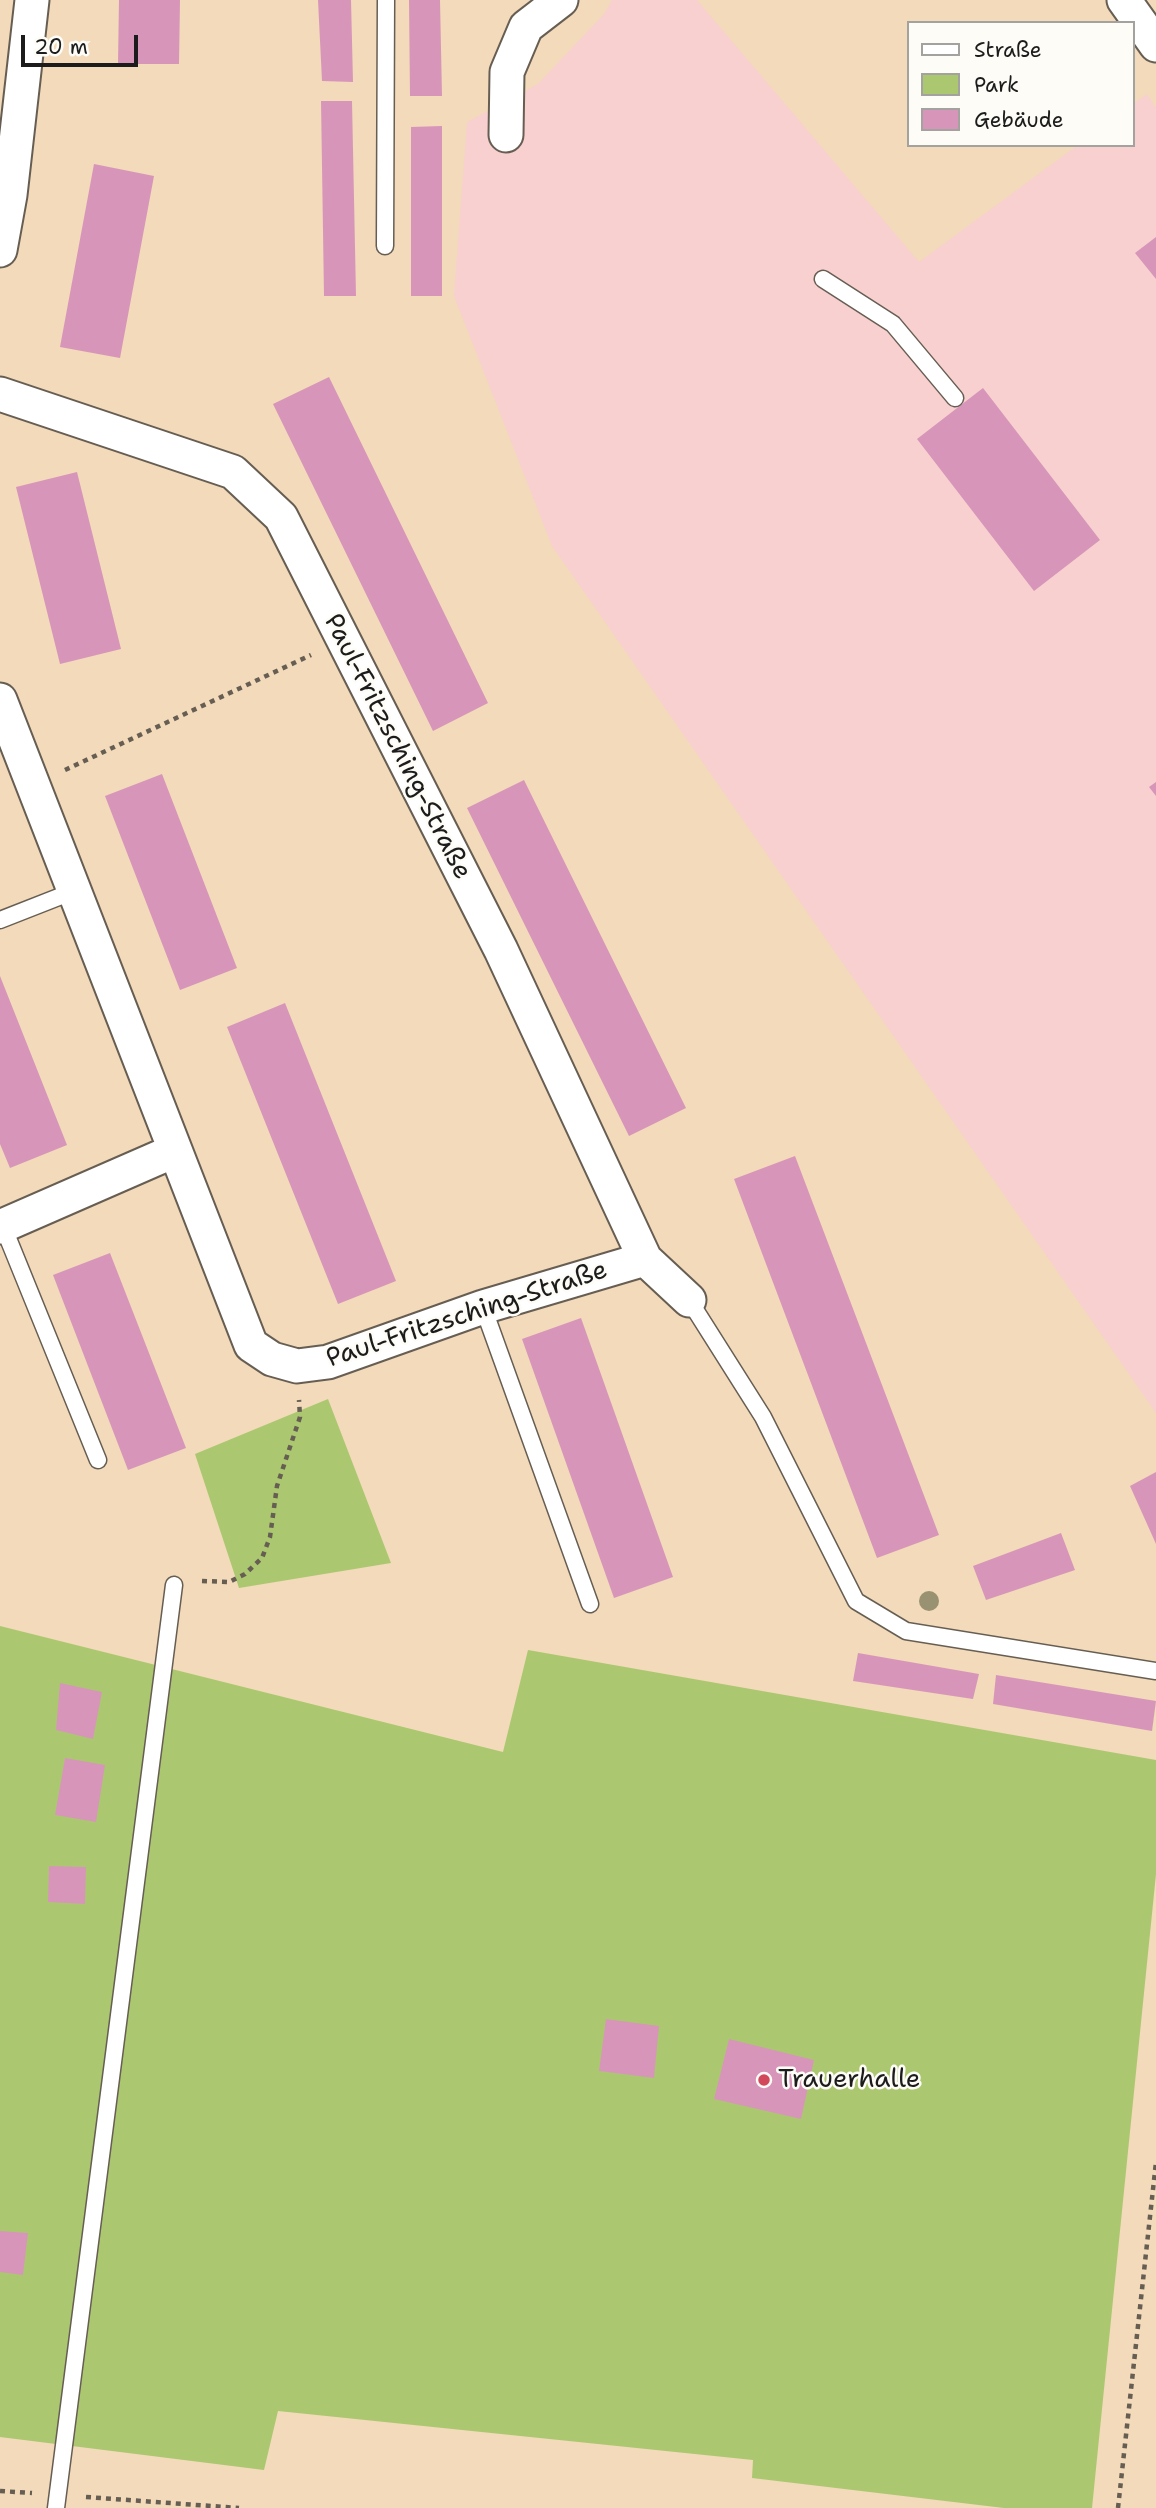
<!DOCTYPE html>
<meta charset="utf-8">
<style>
body{margin:0}
#map{position:relative;width:1156px;height:2508px;overflow:hidden;background:#f2daba;font-family:"Shantell Sans",sans-serif}
canvas{display:block}
.legend{position:absolute;left:907px;top:21px;width:228px;height:126px;box-sizing:border-box;background:#fdfcf7;border:2px solid #a3a29f;margin:0;padding:9px 12px;list-style:none;font-size:21px;color:#1c1c1c}
.legend li{display:flex;align-items:center;gap:14px;height:35px}
.legend b{width:35px;border:2px solid #a3a29f}
.scale{position:absolute;left:21px;top:35px;width:117px;height:32px;box-sizing:border-box;border:4px solid #1c1c1c;border-top:0;padding-left:9px;font-size:21px;line-height:24px;white-space:nowrap;color:#1c1c1c;-webkit-text-stroke:5px #fdfcf7;paint-order:stroke}
</style>
<div id="map">
<canvas width="1156" height="2508"></canvas>
<ul class="legend">
<li><b style="height:9px;background:#fff"></b>Straße</li>
<li><b style="height:19px;background:#abc870"></b>Park</li>
<li><b style="height:19px;background:#d796b9"></b>Gebäude</li>
</ul>
<div class="scale">20 m</div>
</div>
<script>
const context = document.querySelector('canvas').getContext('2d');
context.lineJoin = 'round';
function fill(path, color) { context.fillStyle = color; context.fill(path, 'evenodd'); }
function trace(path, color, width, dash) { context.strokeStyle = color; context.lineWidth = width; context.lineCap = dash ? 'butt' : 'round'; context.setLineDash(dash || []); context.stroke(path); }
function write(font, color, halo, rows, align = 'center') {
  context.font = font + ' "Shantell Sans",sans-serif'; context.lineWidth = 5; context.setLineDash([]); context.textBaseline = 'middle'; context.strokeStyle = halo; context.fillStyle = color; for (const [text, x, y, turn = 0] of rows) {
    context.save(); context.translate(x, y); context.rotate((+turn || 0) * Math.PI / 180); context.textAlign = isNaN(turn) ? turn : align; if (halo) context.strokeText(text, 0, 0); context.fillText(text, 0, 0); context.restore();
  }
}
const built = new Path2D(`
 M 612,0 L 697,0 L 919,262 L 1078,145 L 1133,145 L 1133,104 L 1147,94 L 1156,108 L 1156,1413 L 552,546 L 454,296 L 467,122 L 538,84 L 604,14 Z`);
const green = new Path2D(`
 M 328,1399 L 391,1563 L 239,1588 L 195,1454 Z
 M 0,1626 L 503,1752 L 528,1650 L 1156,1760 L 1156,1874 L 1092,2508 L 1004,2508 L 752,2478 L 753,2460 L 278,2411 L 264,2470 L 0,2437 Z`);
const building = new Path2D(`
 M 119,0 L 180,0 L 179,64 L 118,64 Z
 M 318,0 L 351,0 L 353,82 L 322,81 Z
 M 409,0 L 440,0 L 442,96 L 410,96 Z
 M 321,101 L 352,101 L 356,296 L 324,296 Z
 M 442,126 L 442,296 L 411,296 L 411,127 Z
 M 94,164 L 154,176 L 120,358 L 60,347 Z
 M 1156,237 L 1156,279 L 1135,253 Z
 M 329,377 L 488,703 L 433,731 L 273,404 Z
 M 983,388 L 1100,540 L 1034,591 L 917,439 Z
 M 77,472 L 121,649 L 60,664 L 16,487 Z
 M 162,774 L 237,968 L 180,990 L 105,796 Z
 M 524,780 L 686,1108 L 629,1136 L 467,808 Z
 M 1156,782 L 1156,796 L 1149,787 Z
 M 0,976 L 67,1145 L 10,1168 L 0,1144 Z
 M 285,1003 L 396,1281 L 338,1304 L 227,1027 Z
 M 795,1156 L 939,1535 L 877,1558 L 734,1179 Z
 M 110,1253 L 186,1448 L 128,1470 L 53,1275 Z
 M 581,1318 L 673,1577 L 614,1598 L 522,1339 Z
 M 1156,1472 L 1156,1544 L 1130,1486 Z
 M 1061,1533 L 1075,1570 L 986,1600 L 973,1566 Z
 M 858,1653 L 979,1674 L 973,1699 L 853,1681 Z
 M 996,1675 L 1156,1701 L 1152,1731 L 993,1704 Z
 M 60,1683 L 102,1692 L 93,1739 L 56,1730 Z
 M 65,1758 L 105,1765 L 96,1822 L 55,1815 Z
 M 49,1866 L 86,1867 L 85,1904 L 48,1902 Z
 M 606,2019 L 659,2026 L 654,2078 L 599,2071 Z
 M 729,2039 L 814,2060 L 801,2119 L 714,2099 Z
 M 0,2231 L 28,2233 L 23,2275 L 0,2272 Z`);
const path = new Path2D(`
 M 65,770 L 311,655
 M 202,1581 L 229,1582 L 245,1574 L 262,1558 L 270,1537 L 277,1486 L 300,1417 L 299,1400
 M 0,2491 L 32,2493
 M 86,2497 L 239,2508
 M 1118,2508 L 1156,2162`);
const lane = new Path2D(`
 M 385,246 L 386,0
 M 823,279 L 893,324 L 955,398
 M 0,920 L 74,891
 M 3,1226 L 98,1460
 M 689,1300 L 763,1417 L 856,1601 L 906,1631 L 1156,1671
 M 483,1307 L 590,1604
 M 56,2508 L 174,1585`);
const street = new Path2D(`
 M 1124,0 L 1156,45
 M 506,135 L 507,72 L 526,27 L 561,0
 M 0,250 L 10,195 L 32,0
 M 0,394 L 233,472 L 281,517 L 501,950 L 645,1259 L 689,1300
 M 0,700 L 251,1345 L 272,1359 L 297,1366 L 328,1362 L 483,1307 L 645,1259
 M 0,1227 L 174,1151`);
const trees = [
 [929,1601]
];
const markers = [
 [764,2080,7,"#d1495b"]
];
const streetNames = [
 ["Paul-Fritzsching-Straße",397,747,63],
 ["Paul-Fritzsching-Straße",467,1315,-18]
];
const poiNames = [
 ["Trauerhalle",778,2080]
];
fill(built, '#f7d0cf');
fill(green, '#abc870');
fill(building, '#d796b9');
trace(lane, '#675e53', 19);
trace(street, '#675e53', 37);
trace(path, '#675e53', 4.5, [5, 5]);
trace(lane, '#fff', 16);
trace(street, '#fff', 33);
context.fillStyle = '#989273';
for (const [x, y] of trees) { context.beginPath(); context.arc(x, y, 10, 0, 2 * Math.PI); context.fill(); }
for (const [x, y, r, color] of markers) { const dot = new Path2D(); dot.arc(x, y, r, 0, 2 * Math.PI); context.fillStyle = color; context.fill(dot); trace(dot, '#fdfcf7', 2.5); }
write('26px', '#1c1c1c', '#fdfcf7', streetNames);
write('26px', '#1c1c1c', '#fdfcf7', poiNames, 'left');
</script>
